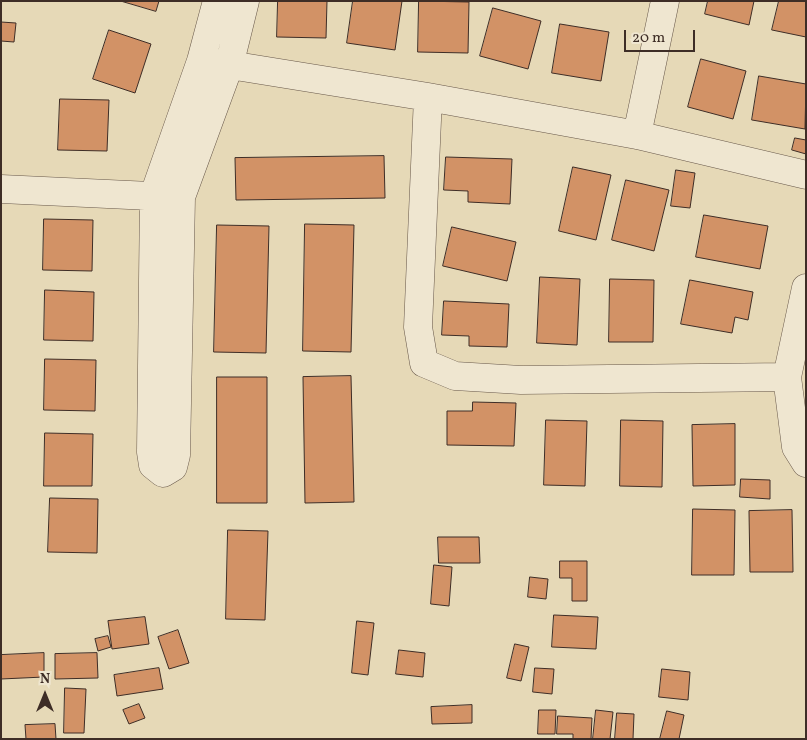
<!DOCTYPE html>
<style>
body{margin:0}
#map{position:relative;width:807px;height:740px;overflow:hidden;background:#e6d9b7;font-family:Vollkorn,serif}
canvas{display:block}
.frame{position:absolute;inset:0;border:2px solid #3e2d26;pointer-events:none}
.north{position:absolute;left:20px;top:670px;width:50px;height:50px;-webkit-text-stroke:4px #efe6d0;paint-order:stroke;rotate:0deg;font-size:14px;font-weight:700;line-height:20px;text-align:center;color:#3e2d26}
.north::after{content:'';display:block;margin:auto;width:18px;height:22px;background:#3e2d26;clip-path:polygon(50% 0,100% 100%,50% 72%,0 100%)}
.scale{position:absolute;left:624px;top:30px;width:71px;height:22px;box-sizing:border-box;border:2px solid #3e2d26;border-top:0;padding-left:6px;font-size:15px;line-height:18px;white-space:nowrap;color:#3e2d26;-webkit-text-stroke:4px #efe6d0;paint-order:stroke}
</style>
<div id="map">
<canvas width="807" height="740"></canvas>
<div class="frame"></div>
<div class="north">N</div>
<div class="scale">20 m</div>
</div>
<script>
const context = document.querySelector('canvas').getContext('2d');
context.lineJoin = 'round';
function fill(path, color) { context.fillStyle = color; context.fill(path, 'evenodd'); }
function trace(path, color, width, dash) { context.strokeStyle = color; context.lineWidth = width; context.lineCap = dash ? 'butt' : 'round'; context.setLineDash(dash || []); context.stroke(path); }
const building = new Path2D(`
 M 121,1 L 159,1 L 156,11 Z
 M 278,1 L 327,1 L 326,38 L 277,37 Z
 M 353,1 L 402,1 L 395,50 L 347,43 Z
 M 419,1 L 469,2 L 468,53 L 418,52 Z
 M 708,1 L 754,1 L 749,25 L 705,14 Z
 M 779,1 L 806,1 L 806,37 L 772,30 Z
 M 493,8 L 541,21 L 528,69 L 480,56 Z
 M 1,22 L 16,23 L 14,42 L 1,41 Z
 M 560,24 L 609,32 L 601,81 L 552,73 Z
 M 109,30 L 151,44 L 135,93 L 93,79 Z
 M 701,59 L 746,71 L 733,119 L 688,107 Z
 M 759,76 L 806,84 L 805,129 L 752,120 Z
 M 60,99 L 109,100 L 107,151 L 58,150 Z
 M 795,138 L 806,140 L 806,154 L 792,150 Z
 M 384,156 L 385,198 L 236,200 L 235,158 Z
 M 446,157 L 512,159 L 510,204 L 468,202 L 468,191 L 444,190 Z
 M 573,167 L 611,175 L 596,240 L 559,231 Z
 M 676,170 L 695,173 L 690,208 L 671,206 Z
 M 626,180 L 669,190 L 654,251 L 612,240 Z
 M 704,215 L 768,226 L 760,269 L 696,257 Z
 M 44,219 L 93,220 L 92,271 L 43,270 Z
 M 305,224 L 354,225 L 351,352 L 303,351 Z
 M 217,225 L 269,226 L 266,353 L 214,352 Z
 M 452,227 L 516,242 L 507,281 L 443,266 Z
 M 540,277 L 580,279 L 577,345 L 537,343 Z
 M 610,279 L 654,280 L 653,342 L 609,342 Z
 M 690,280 L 753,292 L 748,320 L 735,317 L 732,333 L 681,324 Z
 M 45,290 L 94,292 L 93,341 L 44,340 Z
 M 444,301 L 509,304 L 507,347 L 469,346 L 469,336 L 442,335 Z
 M 45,359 L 96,360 L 95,411 L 44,410 Z
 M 351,376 L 354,502 L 305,503 L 303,377 Z
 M 217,377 L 267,377 L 267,503 L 217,503 Z
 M 473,402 L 516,403 L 514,446 L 447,445 L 447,411 L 472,411 Z
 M 546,420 L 587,421 L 585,486 L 544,485 Z
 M 621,420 L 663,421 L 662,487 L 620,486 Z
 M 735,424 L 735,485 L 693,486 L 692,425 Z
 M 45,433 L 93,434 L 92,486 L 44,486 Z
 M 741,479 L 770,480 L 770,499 L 740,497 Z
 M 50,498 L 98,499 L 97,553 L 48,552 Z
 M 693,509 L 735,510 L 734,575 L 692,575 Z
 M 792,510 L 793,572 L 750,572 L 749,511 Z
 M 228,530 L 268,531 L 265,620 L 226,619 Z
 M 438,537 L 479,537 L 480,563 L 439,563 Z
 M 560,561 L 587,561 L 587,601 L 572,601 L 572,578 L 560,578 Z
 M 434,565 L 452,567 L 449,606 L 431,604 Z
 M 530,577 L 548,579 L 546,599 L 528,597 Z
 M 554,615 L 598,617 L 596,649 L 552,647 Z
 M 145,617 L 149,644 L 112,649 L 108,621 Z
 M 357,621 L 374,623 L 368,675 L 352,673 Z
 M 178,630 L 189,663 L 169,669 L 158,637 Z
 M 108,636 L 111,647 L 98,651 L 95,639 Z
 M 515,644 L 529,647 L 521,681 L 507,678 Z
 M 399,650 L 425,653 L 423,677 L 396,674 Z
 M 44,653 L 44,677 L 1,679 L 1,655 Z
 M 97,653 L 98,678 L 55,679 L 55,654 Z
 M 159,668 L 163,689 L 117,696 L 114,675 Z
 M 535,668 L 554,669 L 552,694 L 533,692 Z
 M 662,669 L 690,672 L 688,700 L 659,697 Z
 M 65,688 L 86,689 L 84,733 L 64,733 Z
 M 139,704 L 145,718 L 129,724 L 123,710 Z
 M 472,705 L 472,723 L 432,724 L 431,707 Z
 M 539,710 L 556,710 L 555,734 L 538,734 Z
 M 596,710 L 613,712 L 610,739 L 593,739 Z
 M 667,711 L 684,715 L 679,739 L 660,739 Z
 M 617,713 L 634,714 L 633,739 L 615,739 Z
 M 558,716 L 592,718 L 591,739 L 573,739 L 573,734 L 557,734 Z
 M 55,724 L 56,739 L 26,739 L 25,725 Z`);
const minor = new Path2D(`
 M 217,1 L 201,61 L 154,195 L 151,452 L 153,465 L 163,473 L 173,467 L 176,455 L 181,197 L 229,66 L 245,1
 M 211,62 L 428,97 L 637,135 L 806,175
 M 428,97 L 418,327 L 424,363 L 455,376 L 521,380 L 787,377
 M 637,135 L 665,1
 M 1,189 L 172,197
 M 806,288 L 787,377 L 796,447 L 806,463`);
fill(building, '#d29266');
trace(building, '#3e2d26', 1);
trace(minor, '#68584a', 29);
trace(minor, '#efe6d0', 28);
</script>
